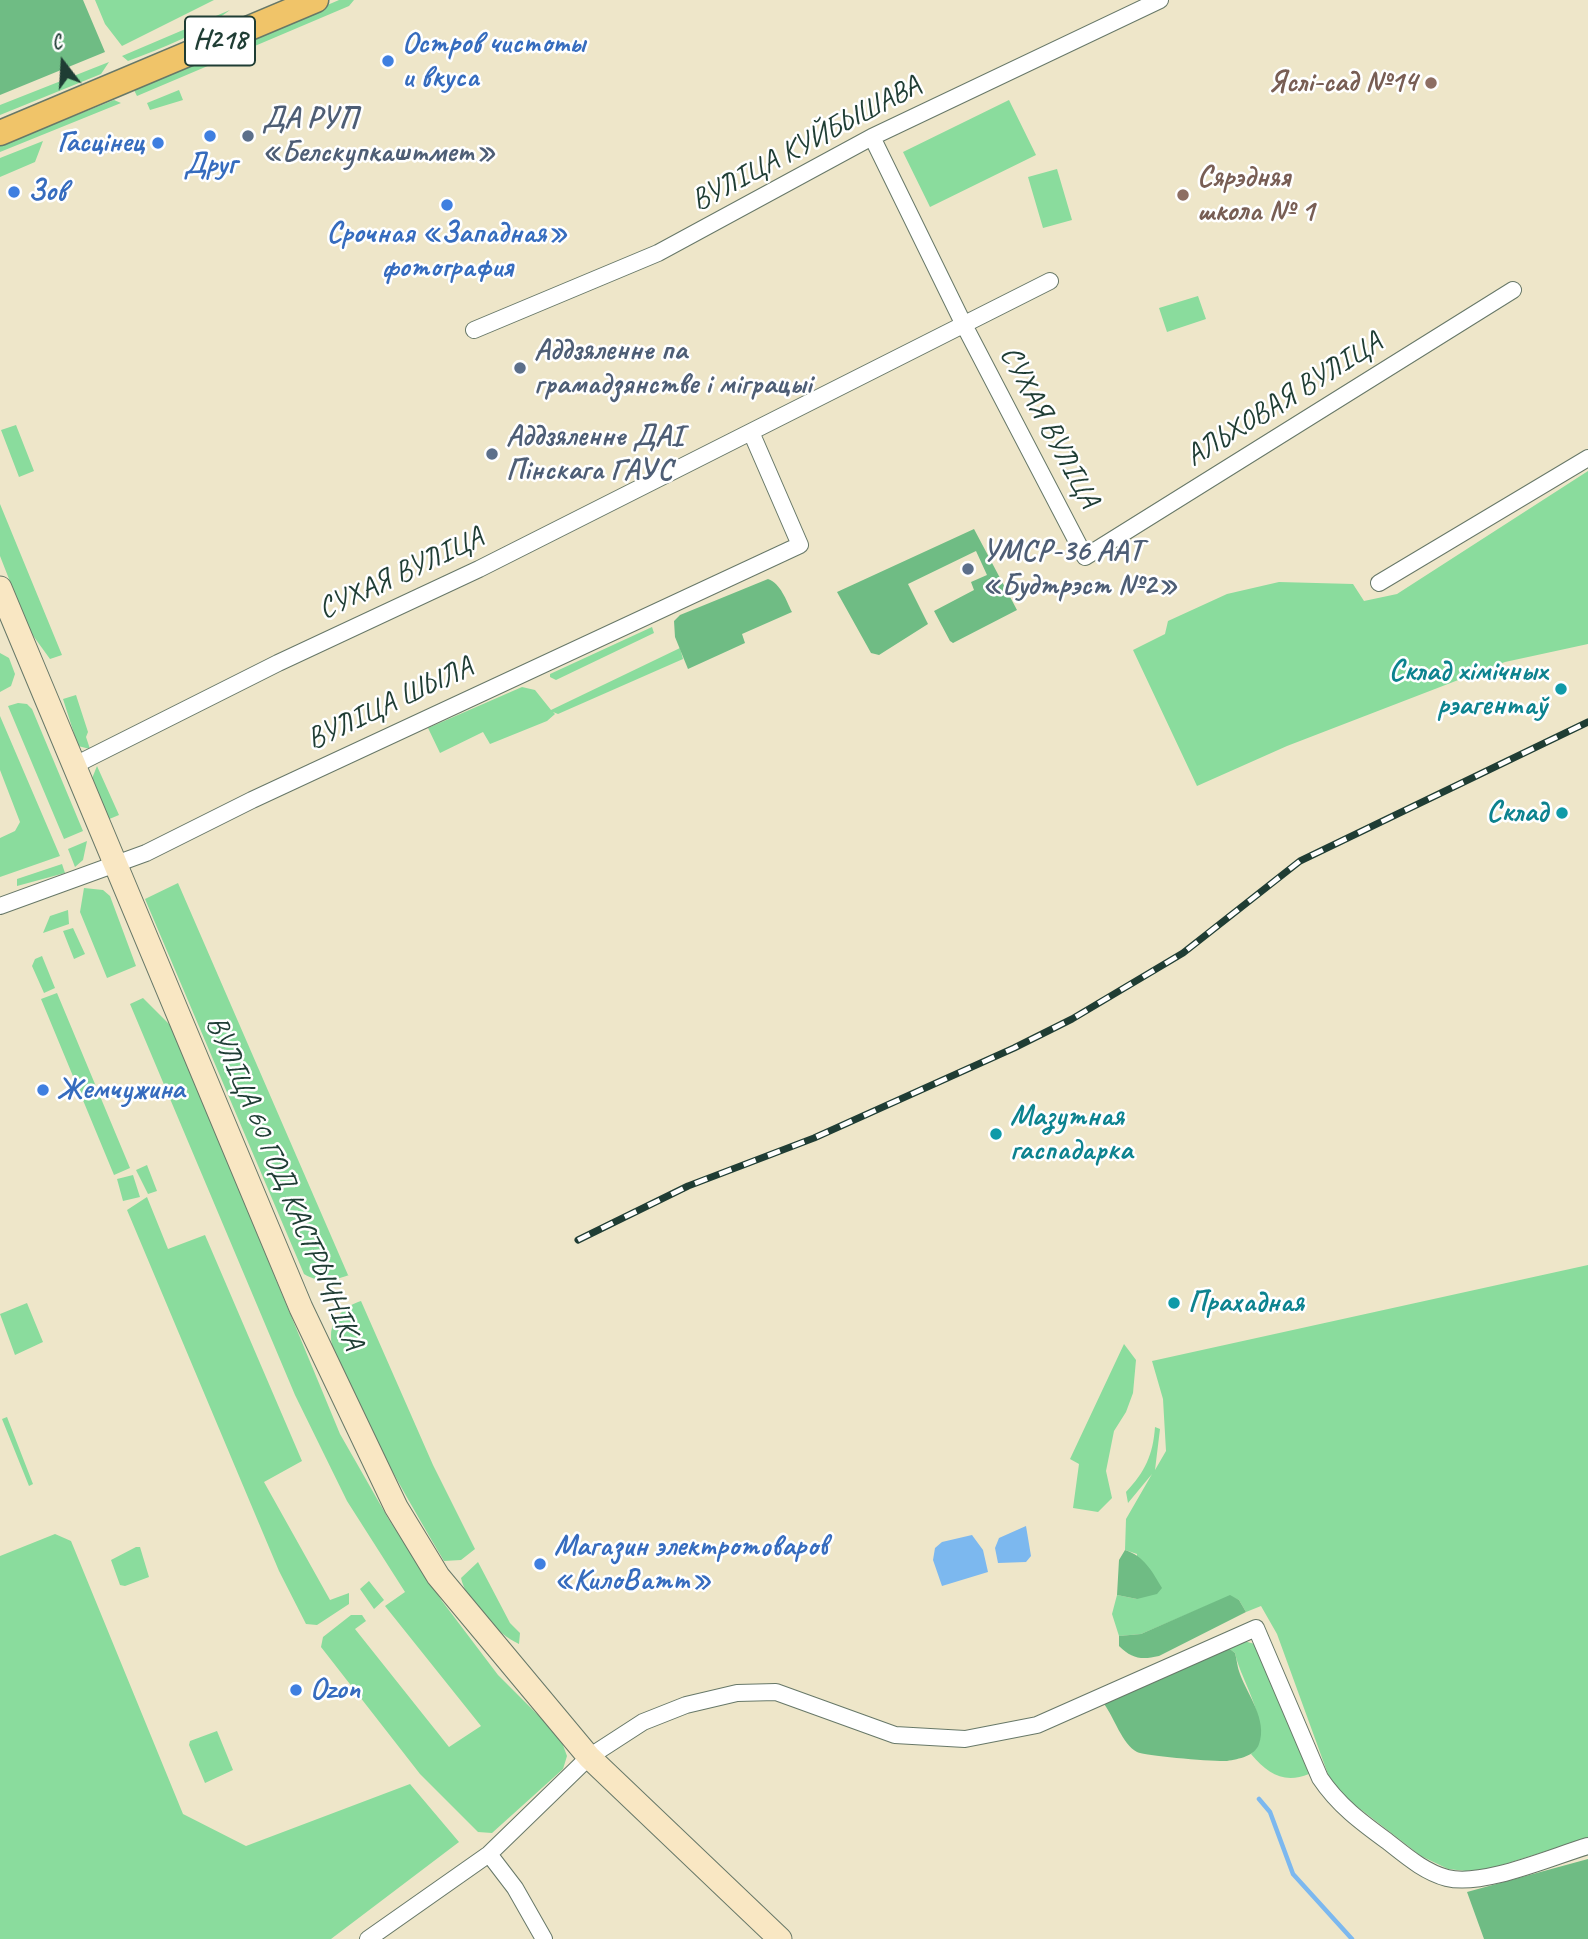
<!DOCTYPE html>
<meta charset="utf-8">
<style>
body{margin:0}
#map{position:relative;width:1588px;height:1939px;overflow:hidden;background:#eee6c9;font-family:Caveat,sans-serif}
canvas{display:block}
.north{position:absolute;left:28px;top:28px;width:70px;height:70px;-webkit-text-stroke:5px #fff;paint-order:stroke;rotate:343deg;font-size:19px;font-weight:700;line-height:28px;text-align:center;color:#1f3d34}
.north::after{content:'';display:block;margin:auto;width:24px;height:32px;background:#1f3d34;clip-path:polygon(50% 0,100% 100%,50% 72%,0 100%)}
</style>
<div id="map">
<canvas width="1588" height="1939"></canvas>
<div class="north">С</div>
</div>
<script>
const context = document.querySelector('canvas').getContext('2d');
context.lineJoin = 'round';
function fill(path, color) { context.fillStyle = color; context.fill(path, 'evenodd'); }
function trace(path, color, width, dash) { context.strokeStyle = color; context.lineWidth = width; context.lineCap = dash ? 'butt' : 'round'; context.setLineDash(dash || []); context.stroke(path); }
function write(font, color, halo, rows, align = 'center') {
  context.font = font + ' Caveat,sans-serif'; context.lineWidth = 5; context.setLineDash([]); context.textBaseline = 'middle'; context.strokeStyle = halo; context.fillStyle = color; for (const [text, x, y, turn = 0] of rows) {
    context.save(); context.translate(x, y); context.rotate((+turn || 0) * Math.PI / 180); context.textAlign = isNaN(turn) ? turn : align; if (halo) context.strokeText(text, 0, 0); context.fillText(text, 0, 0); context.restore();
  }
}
const green = new Path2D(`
 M 95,0 L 214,0 L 122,46 L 105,24 Z
 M 339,0 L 354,0 L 349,6 L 137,96 L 134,90 L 137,87 Z
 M 230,10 C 199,34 165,47 128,61 L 122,56 Z
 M 109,62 L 101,74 L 0,115 L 0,105 Z
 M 179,90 L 183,100 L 150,110 L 147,103 Z
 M 114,100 L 121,103 L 0,152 L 0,146 Z
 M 1009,100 L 1036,155 L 930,207 L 903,152 Z
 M 43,141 L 35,162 L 0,177 L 0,158 Z
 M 1057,169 L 1072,220 L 1043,228 L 1028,177 Z
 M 1198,296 L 1206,319 L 1167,332 L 1159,308 Z
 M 16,425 L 34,471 L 19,477 L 1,430 Z
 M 1588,471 L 1588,644 L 1505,662 L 1287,746 L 1197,786 L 1133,650 L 1165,634 L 1168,621 L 1227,594 L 1279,582 L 1353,584 L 1364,601 L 1397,594 Z
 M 0,504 L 62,655 L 50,659 L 29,630 L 0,556 Z
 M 652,627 L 654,633 L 556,680 L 550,677 L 550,674 Z
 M 680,648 L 683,659 L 558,714 L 553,712 L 555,714 L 547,721 L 490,744 L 483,732 L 440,753 L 428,728 L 522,687 L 535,690 L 551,710 Z
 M 0,653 L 9,658 L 15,674 L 11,686 L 0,692 Z
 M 76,695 L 88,732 L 86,737 L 90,749 L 78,746 L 63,699 Z
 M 18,703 L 27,704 L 32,709 L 83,831 L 64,839 L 8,706 Z
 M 0,716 L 60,856 L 0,877 L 0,838 L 15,831 L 20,822 L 0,770 Z
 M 97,766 L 119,815 L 107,820 L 91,781 Z
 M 87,841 L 83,860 L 75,867 L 68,849 Z
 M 62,864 L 65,873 L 17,886 L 17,879 Z
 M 178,883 L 348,1275 L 349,1275 C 331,1281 321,1284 304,1274 L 145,899 Z
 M 84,888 L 103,890 L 110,896 L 136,966 L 107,978 L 80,912 Z
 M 68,910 L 69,924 L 43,933 L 50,916 Z
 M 73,928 L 85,954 L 74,959 L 63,931 Z
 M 42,956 L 55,988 L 44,993 L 32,966 L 35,959 Z
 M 57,993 L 130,1168 L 114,1175 L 41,999 Z
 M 143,998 L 171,1026 L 340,1434 L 388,1518 L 442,1601 L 498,1675 L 560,1737 L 567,1756 L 563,1769 L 492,1833 L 478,1832 L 420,1774 L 321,1647 L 323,1637 L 351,1615 L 362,1615 L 366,1621 L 355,1629 L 449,1747 L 481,1726 L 385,1606 L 405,1592 L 347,1501 L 295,1395 L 130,1004 Z
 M 147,1165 L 157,1191 L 148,1194 L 136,1170 Z
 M 133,1175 L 140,1197 L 123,1201 L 117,1179 Z
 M 147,1197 L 168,1249 L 205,1235 L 302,1461 L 264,1482 L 330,1600 L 349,1593 L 349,1604 L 317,1625 L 306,1624 L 279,1571 L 127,1210 Z
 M 1588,1265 L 1588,1838 L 1489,1869 L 1466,1871 L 1448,1869 L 1421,1856 L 1333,1788 L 1277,1634 L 1261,1606 L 1246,1612 L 1239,1600 L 1230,1596 L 1141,1634 L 1119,1636 L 1112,1614 L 1117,1595 L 1137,1599 L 1137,1554 L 1125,1550 L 1126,1519 L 1152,1474 L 1128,1503 L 1126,1492 C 1145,1472 1153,1455 1155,1427 L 1160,1429 L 1155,1470 L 1166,1451 L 1163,1399 L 1152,1361 Z
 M 361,1301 L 433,1465 L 475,1549 L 461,1560 L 444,1561 C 408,1500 373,1440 345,1375 C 340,1364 330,1348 331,1335 C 332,1318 345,1306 361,1301 Z
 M 27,1303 L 43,1342 L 15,1355 L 0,1314 Z
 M 1124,1344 L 1136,1360 L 1133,1393 L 1126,1412 L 1114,1431 L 1106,1471 L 1112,1498 L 1098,1512 L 1073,1508 L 1079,1464 L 1070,1459 Z
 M 7,1417 L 33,1484 L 29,1486 L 2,1419 Z
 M 55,1534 L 71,1541 L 183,1814 L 246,1846 L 410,1784 L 459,1842 L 331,1939 L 0,1939 L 0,1556 Z
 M 136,1547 L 140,1547 L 149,1577 L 125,1586 L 120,1585 L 111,1560 Z
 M 478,1562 L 510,1623 L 520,1633 L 519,1644 C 497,1634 466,1601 461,1578 Z
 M 369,1581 L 384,1600 L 374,1609 L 360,1589 Z
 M 1240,1640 L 1255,1644 L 1309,1774 C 1284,1784 1268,1774 1251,1754 C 1274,1724 1242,1685 1235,1653 L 1226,1646 Z
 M 217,1731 L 233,1770 L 205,1783 L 189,1745 L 190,1741 Z`);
const forest = new Path2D(`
 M 0,0 L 83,0 L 105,52 L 0,95 Z
 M 974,529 L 1017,610 L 953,643 L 950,641 L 934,611 L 974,590 L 971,582 L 987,575 L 976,551 L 908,584 L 928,624 L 879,655 L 871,653 L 837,592 Z
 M 768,579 C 781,584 786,600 792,612 L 742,634 L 745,643 L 688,669 L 675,637 L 674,621 L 680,615 Z
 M 1125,1550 C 1144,1556 1152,1571 1162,1588 L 1157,1594 L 1137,1599 L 1117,1595 L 1119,1560 Z
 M 1230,1595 L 1239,1600 L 1246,1612 L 1159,1656 C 1142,1660 1132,1659 1119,1646 L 1119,1636 L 1141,1634 Z
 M 1226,1646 L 1235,1653 C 1237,1660 1237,1667 1240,1674 C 1247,1694 1268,1720 1259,1744 C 1255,1756 1239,1759 1227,1761 C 1217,1762 1145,1756 1137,1752 C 1122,1744 1114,1717 1104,1704 Z
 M 1588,1859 L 1588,1939 L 1484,1939 L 1467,1892 Z`);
const water = new Path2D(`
 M 1026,1526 L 1031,1556 L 1026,1562 L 998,1563 L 995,1548 L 999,1538 Z
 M 972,1535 L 983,1550 L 988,1572 L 942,1586 L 933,1560 L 935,1548 L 942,1542 Z`);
const stream = new Path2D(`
 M 1259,1799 L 1270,1812 L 1293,1874 L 1352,1939`);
const street = new Path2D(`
 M 872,137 L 963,323 L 1085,557 L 1513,290
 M 474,330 L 658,253 L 872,137 L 1160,0
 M 1379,583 L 1588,458
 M 73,766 L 278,663 L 479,569 L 1050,281
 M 0,906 L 146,853 L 252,800 L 800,545 L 751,432
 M 489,1854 L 515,1888 L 544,1939
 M 368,1939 L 489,1854 L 589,1757 L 643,1722 L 686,1705 L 737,1693 L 776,1692 L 895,1735 L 965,1739 L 1037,1725 L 1256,1628 L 1320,1778 C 1338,1805 1361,1822 1387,1841 C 1405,1855 1424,1872 1447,1878 C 1483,1887 1551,1857 1588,1846`);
const secondary = new Path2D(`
 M 0,588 L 301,1308 L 396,1507 L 438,1576 L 589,1757 L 780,1939`);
const primary = new Path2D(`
 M 0,133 L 316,0`);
const rail = new Path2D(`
 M 578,1240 L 688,1186 L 814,1138 L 1014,1048 L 1072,1019 L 1183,953 L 1300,861 L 1588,722`);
const markers = [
 [388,61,7,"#3f7fe0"],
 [1431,83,7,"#8d6e63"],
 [210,136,7,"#3f7fe0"],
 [248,136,7,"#5c6f8a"],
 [158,143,7,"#3f7fe0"],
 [14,192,7,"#3f7fe0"],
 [1183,195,7,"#8d6e63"],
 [447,205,7,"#3f7fe0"],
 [520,368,7,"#5c6f8a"],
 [492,454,7,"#5c6f8a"],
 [968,569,7,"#5c6f8a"],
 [1561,689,7,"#0f9aa8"],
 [1562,813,7,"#0f9aa8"],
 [43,1090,7,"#3f7fe0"],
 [996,1134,7,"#0f9aa8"],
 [1174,1303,7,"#0f9aa8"],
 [540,1564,7,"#3f7fe0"],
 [296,1690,7,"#3f7fe0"]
];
const shields = [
 [220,41,70]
];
const shieldNames = [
 ["Н218",220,41]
];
const shopNames = [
 ["Остров чистоты",402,44],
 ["и вкуса",402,78],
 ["Гасцінец",144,143,"right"],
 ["Друг",210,165,"center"],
 ["Зов",28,192],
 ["Срочная «Западная»",447,234,"center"],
 ["фотография",447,268,"center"],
 ["Жемчужина",57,1090],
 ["Магазин электротоваров",554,1547],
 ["«КилоВатт»",554,1581],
 ["Ozon",310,1690]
];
const educationNames = [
 ["Яслі-сад №14",1417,83],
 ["Сярэдняя",1197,178,"left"],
 ["школа № 1",1197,212,"left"]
];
const serviceNames = [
 ["ДА РУП",262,119],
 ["«Белскупкаштмет»",262,153],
 ["Аддзяленне па",534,351],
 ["грамадзянстве і міграцыі",534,385],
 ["Аддзяленне ДАІ",506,437],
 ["Пінскага ГАУС",506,471],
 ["УМСР-36 ААТ",982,552],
 ["«Будтрэст №2»",982,586]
];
const streetNames = [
 ["ВУЛІЦА КУЙБЫШАВА",806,144,-28],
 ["АЛЬХОВАЯ ВУЛІЦА",1284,400,-32],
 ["СУХАЯ ВУЛІЦА",1049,427,62],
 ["СУХАЯ ВУЛІЦА",401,574,-25],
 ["ВУЛІЦА ШЫЛА",390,704,-25],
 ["ВУЛІЦА 60 ГОД КАСТРЫЧНІКА",284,1183,67]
];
const cultureNames = [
 ["Склад хімічных",1547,672],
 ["рэагентаў",1547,706],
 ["Склад",1548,813],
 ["Мазутная",1010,1117,"left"],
 ["гаспадарка",1010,1151,"left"],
 ["Прахадная",1188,1303,"left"]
];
fill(green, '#8adc9d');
fill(forest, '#6fbc84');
fill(water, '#7cb8ef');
trace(stream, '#7cb8ef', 4.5);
trace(street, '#677868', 18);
trace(secondary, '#677868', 25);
trace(primary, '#677868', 27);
trace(street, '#fff', 16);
trace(secondary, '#f9e7c3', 23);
trace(primary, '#f0c469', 24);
trace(rail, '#1f3d34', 7);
trace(rail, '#fff', 4.5, [13]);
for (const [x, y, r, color] of markers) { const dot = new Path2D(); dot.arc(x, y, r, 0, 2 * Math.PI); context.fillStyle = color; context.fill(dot); trace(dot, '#fff', 2.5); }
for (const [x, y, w] of shields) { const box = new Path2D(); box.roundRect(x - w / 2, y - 24.5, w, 49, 5); context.fillStyle = '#fff'; context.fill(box); trace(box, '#1f3d34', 2); }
write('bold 28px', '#1f3d34', null, shieldNames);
write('bold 30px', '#366cbe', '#fff', shopNames, 'left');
write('bold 30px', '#785e54', '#fff', educationNames, 'right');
write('bold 30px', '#4e5e75', '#fff', serviceNames, 'left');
write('30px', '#1f3d34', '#fff', streetNames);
write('bold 30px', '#0d838f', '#fff', cultureNames, 'right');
</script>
